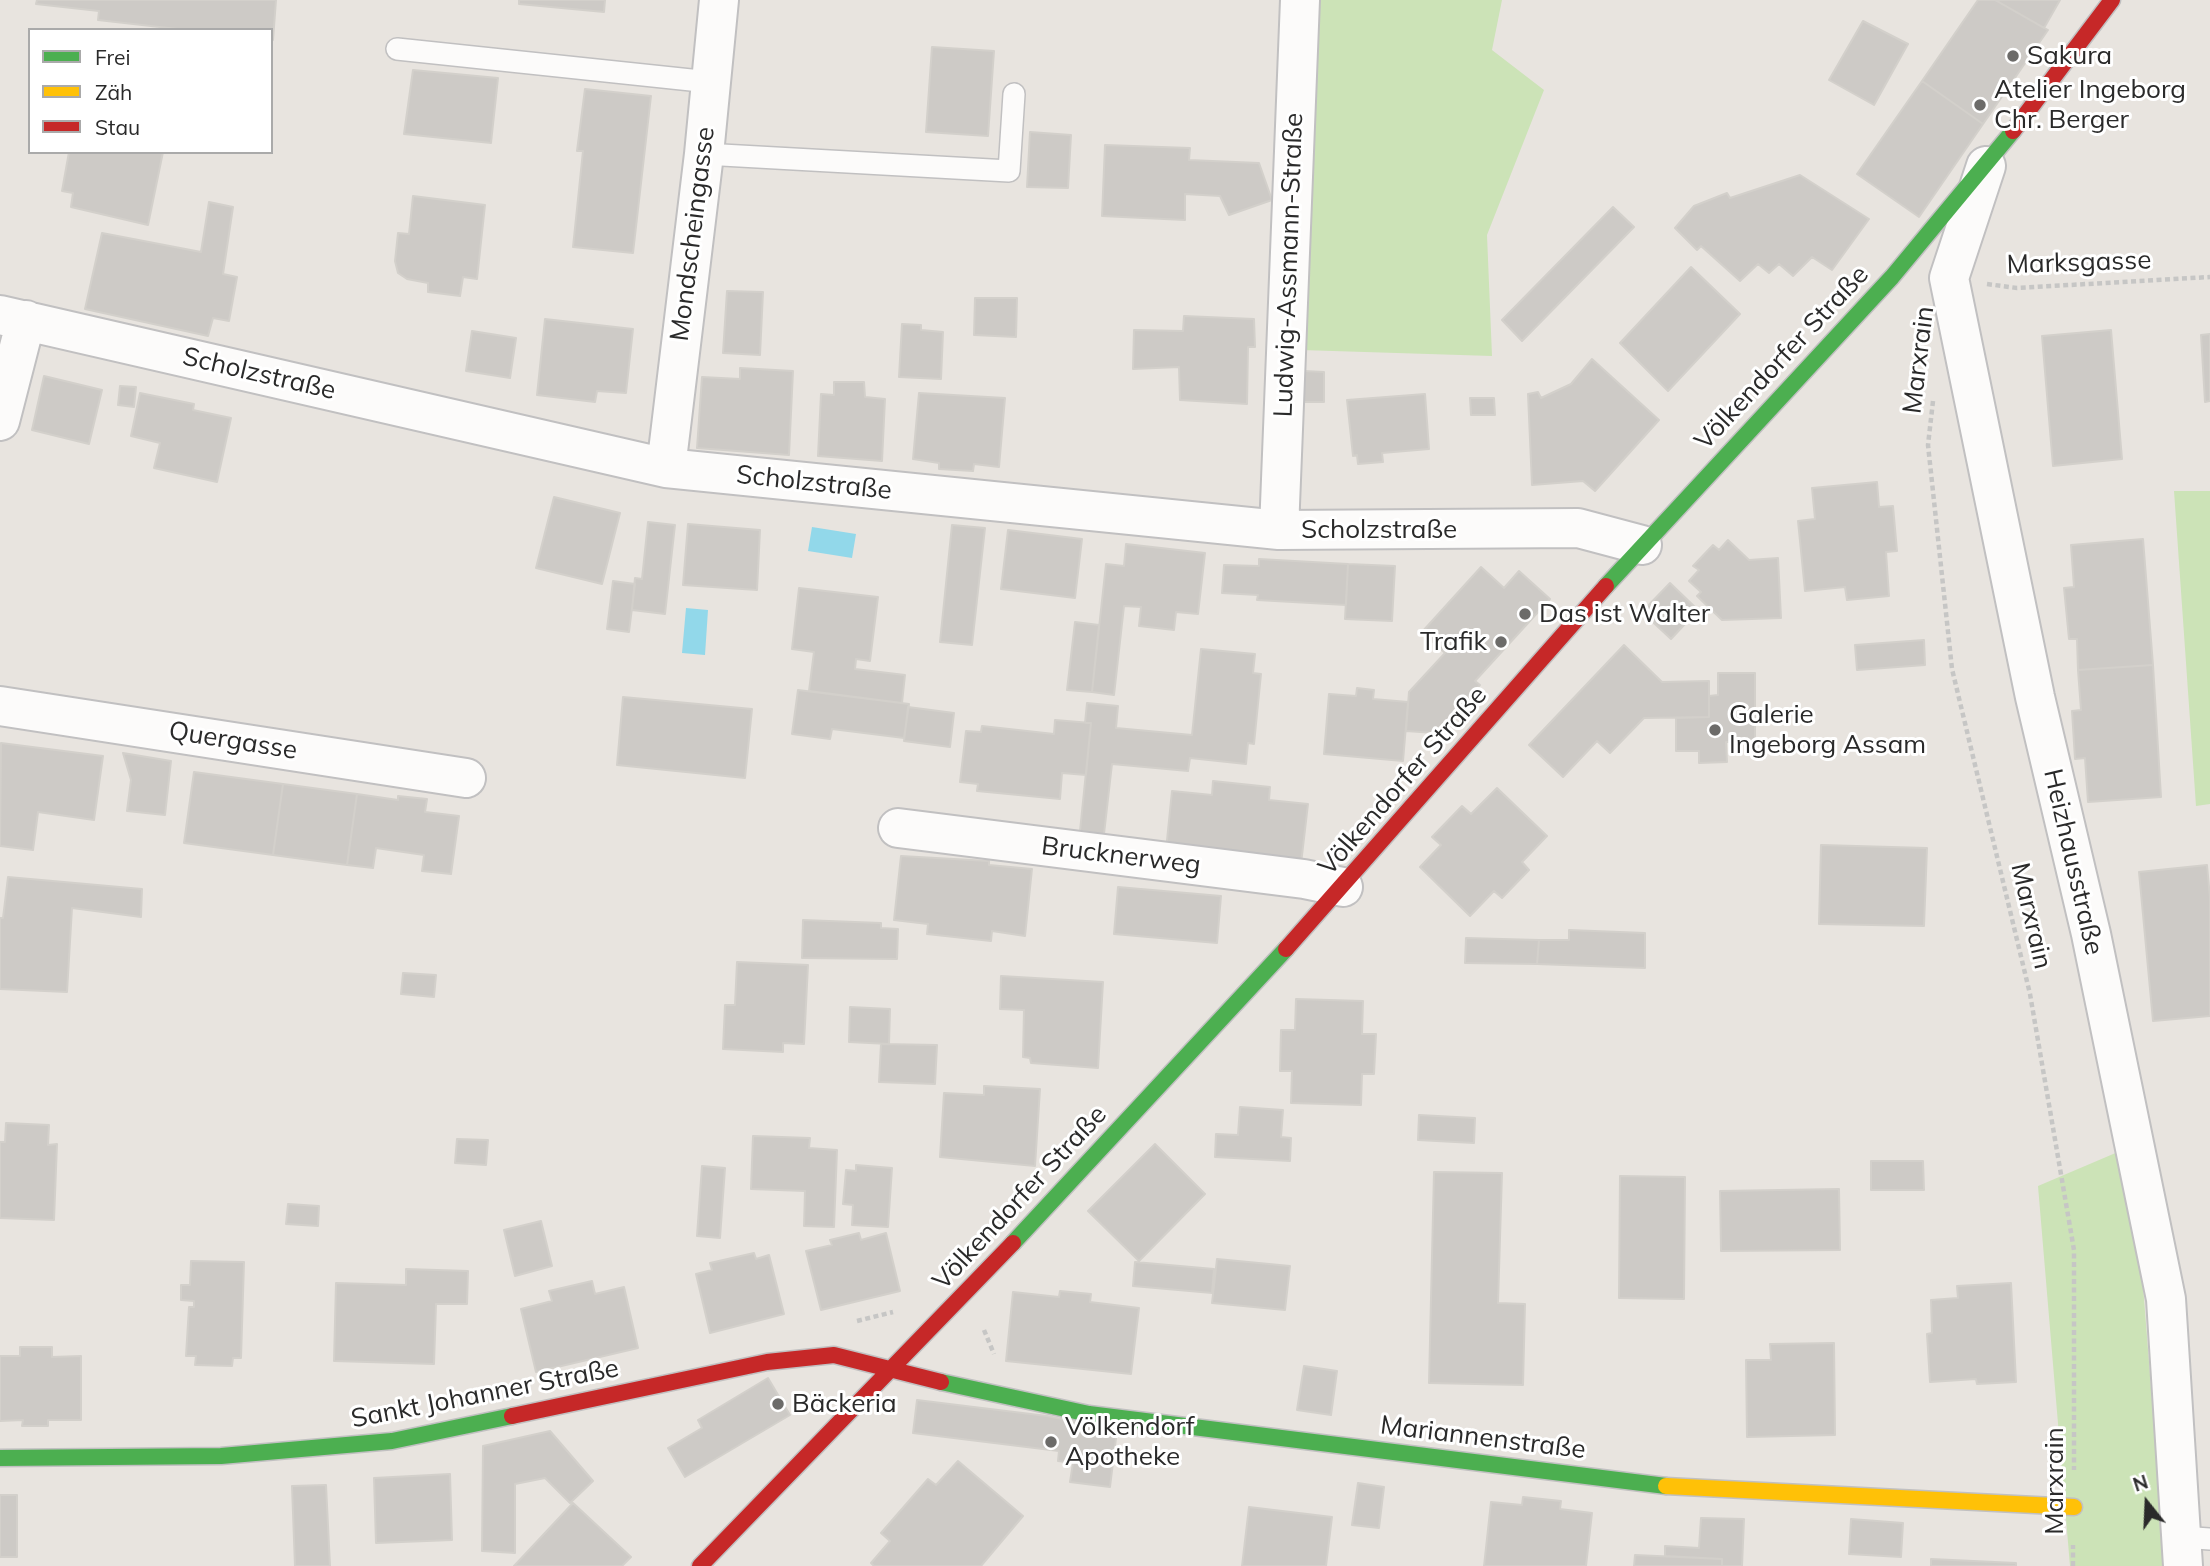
<!DOCTYPE html>
<meta charset="utf-8">
<style>
body{margin:0}
#map{position:relative;width:2210px;height:1566px;overflow:hidden;background:#e8e4df;font-family:Mulish,sans-serif}
canvas{display:block}
.legend{position:absolute;left:28px;top:28px;width:245px;height:126px;box-sizing:border-box;background:#fff;border:2px solid #aaa;margin:0;padding:9px 12px;list-style:none;font-size:21px;color:#2a2a2a}
.legend li{display:flex;align-items:center;gap:14px;height:35px}
.legend b{width:35px;border:2px solid #aaa}
.north{position:absolute;left:2112px;top:1468px;width:70px;height:70px;-webkit-text-stroke:5px #fff;paint-order:stroke;rotate:342deg;font-size:19px;font-weight:700;line-height:28px;text-align:center;color:#2a2a2a}
.north::after{content:'';display:block;margin:auto;width:24px;height:32px;background:#2a2a2a;clip-path:polygon(50% 0,100% 100%,50% 72%,0 100%)}
</style>
<div id="map">
<canvas width="2210" height="1566"></canvas>
<ul class="legend">
<li><b style="height:9px;background:#4caf50"></b>Frei</li>
<li><b style="height:9px;background:#ffc107"></b>Zäh</li>
<li><b style="height:9px;background:#c62828"></b>Stau</li>
</ul>
<div class="north">N</div>
</div>
<script>
const context = document.querySelector('canvas').getContext('2d');
context.lineJoin = 'round';
function fill(path, color) { context.fillStyle = color; context.fill(path, 'evenodd'); }
function trace(path, color, width, dash) { context.strokeStyle = color; context.lineWidth = width; context.lineCap = dash ? 'butt' : 'round'; context.setLineDash(dash || []); context.stroke(path); }
function write(font, color, halo, rows, align = 'center') {
  context.font = font + ' Mulish,sans-serif'; context.lineWidth = 6; context.setLineDash([]); context.textBaseline = 'middle'; context.strokeStyle = halo; context.fillStyle = color; for (const [text, x, y, turn = 0] of rows) {
    context.save(); context.translate(x, y); context.rotate((+turn || 0) * Math.PI / 180); context.textAlign = isNaN(turn) ? turn : align; if (halo) context.strokeText(text, 0, 0); context.fillText(text, 0, 0); context.restore();
  }
}
const green = new Path2D(`
 M 1315,0 L 1502,0 L 1492,50 L 1544,90 L 1487,235 L 1492,356 L 1301,350 Z
 M 2174,491 L 2210,491 L 2210,804 L 2196,806 Z
 M 2132,1146 L 2165,1566 L 2070,1566 L 2038,1186 Z`);
const water = new Path2D(`
 M 812,527 L 856,534 L 852,558 L 808,551 Z
 M 686,608 L 708,610 L 705,655 L 682,653 Z`);
const building = new Path2D(`
 M 37,0 L 276,0 L 273,40 L 271,30 L 186,30 L 98,20 L 99,11 L 36,4 Z
 M 519,0 L 605,0 L 604,12 L 519,4 Z
 M 1978,0 L 1995,0 L 2048,30 L 1983,124 L 1922,81 Z
 M 1995,0 L 2060,0 L 2044,28 Z
 M 1863,21 L 1908,44 L 1874,105 L 1829,80 Z
 M 932,47 L 994,51 L 988,136 L 926,132 Z
 M 413,70 L 498,78 L 491,143 L 404,134 Z
 M 1922,81 L 1983,124 L 1919,217 L 1857,174 Z
 M 585,89 L 651,96 L 633,253 L 573,247 L 583,151 L 577,151 Z
 M 1030,132 L 1071,135 L 1068,188 L 1027,187 Z
 M 1105,145 L 1190,148 L 1189,160 L 1259,163 L 1272,200 L 1229,215 L 1220,196 L 1185,194 L 1185,220 L 1102,216 Z
 M 69,152 L 163,152 L 148,225 L 71,207 L 73,193 L 62,191 Z
 M 1800,175 L 1869,219 L 1832,270 L 1812,257 L 1793,276 L 1779,264 L 1769,273 L 1758,264 L 1740,281 L 1701,246 L 1697,250 L 1675,228 L 1694,206 L 1727,193 L 1730,198 Z
 M 413,196 L 485,205 L 477,279 L 463,277 L 460,296 L 428,292 L 428,283 L 407,279 L 398,273 L 395,261 L 398,233 L 409,234 Z
 M 209,202 L 233,207 L 223,274 L 237,277 L 229,321 L 213,318 L 208,336 L 85,309 L 102,233 L 201,252 Z
 M 1613,207 L 1634,227 L 1522,341 L 1502,320 Z
 M 1691,267 L 1740,314 L 1668,391 L 1620,343 Z
 M 727,291 L 763,292 L 760,355 L 723,353 Z
 M 975,298 L 1017,298 L 1016,337 L 974,335 Z
 M 1184,316 L 1254,319 L 1255,347 L 1248,347 L 1247,404 L 1180,400 L 1179,367 L 1133,369 L 1134,330 L 1183,331 Z
 M 545,319 L 633,329 L 626,393 L 597,391 L 595,402 L 537,395 Z
 M 902,324 L 921,325 L 921,330 L 943,332 L 941,379 L 899,377 Z
 M 2111,330 L 2122,459 L 2053,466 L 2042,336 Z
 M 472,331 L 516,338 L 510,378 L 466,371 Z
 M 2210,334 L 2210,401 L 2205,402 L 2201,335 Z
 M 1592,359 L 1659,420 L 1595,491 L 1583,481 L 1532,485 L 1528,394 L 1538,392 L 1541,398 L 1571,384 Z
 M 740,368 L 793,371 L 789,455 L 697,448 L 702,377 L 740,379 Z
 M 1304,371 L 1324,372 L 1324,402 L 1304,402 Z
 M 44,376 L 102,390 L 89,444 L 32,430 Z
 M 834,382 L 864,382 L 865,397 L 885,399 L 882,461 L 818,456 L 821,394 L 834,395 Z
 M 120,386 L 136,387 L 134,407 L 118,405 Z
 M 140,393 L 194,404 L 193,410 L 231,418 L 217,482 L 154,468 L 160,443 L 131,436 Z
 M 919,393 L 1005,398 L 999,467 L 974,464 L 973,471 L 939,469 L 939,463 L 913,459 Z
 M 1425,394 L 1429,449 L 1382,453 L 1383,462 L 1358,464 L 1357,455 L 1353,456 L 1347,400 Z
 M 1470,398 L 1494,398 L 1495,415 L 1471,415 Z
 M 1877,482 L 1879,507 L 1893,506 L 1897,551 L 1886,552 L 1889,596 L 1847,600 L 1845,587 L 1805,591 L 1798,521 L 1815,519 L 1812,488 Z
 M 554,497 L 620,513 L 602,584 L 536,568 Z
 M 648,522 L 675,525 L 665,614 L 632,610 L 635,578 L 642,579 Z
 M 688,524 L 760,530 L 757,590 L 683,585 Z
 M 952,525 L 985,528 L 972,645 L 940,642 Z
 M 1008,530 L 1082,539 L 1075,598 L 1001,589 Z
 M 2143,539 L 2153,665 L 2078,670 L 2077,639 L 2069,639 L 2064,588 L 2074,587 L 2071,545 Z
 M 1728,540 L 1749,560 L 1778,558 L 1781,618 L 1722,620 L 1697,596 L 1701,592 L 1689,581 L 1699,570 L 1693,566 L 1713,545 L 1719,550 Z
 M 1126,544 L 1205,553 L 1198,614 L 1176,612 L 1174,630 L 1139,626 L 1141,607 L 1124,606 L 1114,695 L 1092,692 L 1106,564 L 1124,566 Z
 M 1259,559 L 1348,564 L 1346,605 L 1257,600 L 1258,595 L 1222,593 L 1224,565 L 1259,566 Z
 M 1348,564 L 1395,566 L 1392,621 L 1345,619 Z
 M 1481,567 L 1504,588 L 1519,571 L 1550,599 L 1475,681 L 1480,685 L 1435,733 L 1406,731 L 1409,692 L 1445,653 L 1422,632 Z
 M 613,581 L 635,584 L 629,632 L 607,629 Z
 M 1670,583 L 1698,610 L 1671,639 L 1642,612 Z
 M 799,588 L 878,597 L 870,661 L 856,659 L 855,669 L 905,675 L 902,703 L 809,691 L 814,652 L 792,649 Z
 M 1075,622 L 1099,625 L 1092,692 L 1067,690 Z
 M 1924,640 L 1925,665 L 1857,670 L 1855,645 Z
 M 1624,645 L 1662,682 L 1709,681 L 1709,717 L 1644,718 L 1610,753 L 1597,741 L 1563,777 L 1529,745 Z
 M 1201,649 L 1255,654 L 1253,673 L 1261,674 L 1254,744 L 1248,743 L 1246,764 L 1190,758 L 1188,771 L 1112,764 L 1104,834 L 1080,831 L 1091,723 L 1085,723 L 1087,703 L 1118,706 L 1116,728 L 1192,735 Z
 M 2153,665 L 2161,797 L 2088,802 L 2085,758 L 2075,759 L 2072,711 L 2081,710 L 2078,670 Z
 M 1718,673 L 1755,673 L 1755,742 L 1726,742 L 1727,762 L 1699,763 L 1699,751 L 1676,751 L 1676,718 L 1709,717 L 1709,696 L 1718,695 Z
 M 1357,688 L 1374,690 L 1373,699 L 1408,702 L 1403,761 L 1324,754 L 1329,694 L 1356,696 Z
 M 798,690 L 909,704 L 904,738 L 832,729 L 830,739 L 792,734 Z
 M 623,697 L 752,709 L 745,778 L 617,765 Z
 M 908,707 L 954,713 L 950,747 L 904,741 Z
 M 1055,720 L 1091,723 L 1086,775 L 1062,773 L 1060,799 L 977,791 L 978,784 L 960,782 L 966,731 L 981,732 L 982,726 L 1054,734 Z
 M 1,743 L 103,756 L 94,820 L 38,812 L 33,850 L 0,846 Z
 M 123,753 L 171,761 L 165,815 L 127,811 L 131,780 Z
 M 194,772 L 283,784 L 273,855 L 184,843 Z
 M 1213,781 L 1270,787 L 1269,800 L 1308,804 L 1301,864 L 1166,850 L 1172,791 L 1212,795 Z
 M 283,784 L 357,794 L 347,865 L 273,855 Z
 M 1497,788 L 1547,836 L 1522,862 L 1529,870 L 1502,898 L 1494,891 L 1470,916 L 1420,867 L 1441,845 L 1432,837 L 1462,806 L 1471,814 Z
 M 357,794 L 398,800 L 398,796 L 427,799 L 425,812 L 459,816 L 451,874 L 422,871 L 424,855 L 376,848 L 373,868 L 347,865 Z
 M 1821,845 L 1927,848 L 1924,926 L 1819,924 Z
 M 901,856 L 989,861 L 989,865 L 1032,869 L 1025,936 L 992,931 L 991,941 L 927,934 L 928,924 L 894,920 Z
 M 2207,865 L 2210,898 L 2210,1016 L 2153,1021 L 2139,872 Z
 M 8,877 L 142,889 L 141,917 L 72,908 L 67,992 L 0,989 L 0,918 L 3,918 Z
 M 1118,887 L 1221,896 L 1217,943 L 1114,934 Z
 M 803,920 L 881,923 L 881,928 L 898,929 L 897,959 L 802,958 Z
 M 1569,930 L 1645,933 L 1645,968 L 1537,964 L 1539,940 L 1569,940 Z
 M 1466,938 L 1539,940 L 1537,964 L 1465,963 Z
 M 737,962 L 808,965 L 804,1044 L 783,1043 L 783,1052 L 723,1049 L 725,1005 L 735,1005 Z
 M 403,973 L 436,975 L 434,997 L 401,994 Z
 M 1001,976 L 1103,982 L 1098,1068 L 1031,1063 L 1030,1058 L 1023,1057 L 1024,1010 L 1000,1009 Z
 M 1296,999 L 1363,1001 L 1362,1034 L 1376,1034 L 1374,1074 L 1362,1074 L 1361,1105 L 1291,1103 L 1292,1071 L 1280,1071 L 1281,1030 L 1295,1030 Z
 M 850,1007 L 890,1009 L 889,1044 L 849,1042 Z
 M 881,1044 L 937,1045 L 935,1084 L 879,1082 Z
 M 984,1086 L 1040,1089 L 1035,1166 L 940,1157 L 944,1093 L 984,1095 Z
 M 1240,1107 L 1283,1110 L 1281,1137 L 1291,1138 L 1290,1161 L 1215,1157 L 1216,1134 L 1238,1135 Z
 M 1419,1115 L 1475,1118 L 1474,1143 L 1418,1140 Z
 M 6,1123 L 49,1125 L 48,1145 L 57,1144 L 54,1220 L 0,1218 L 0,1142 L 5,1142 Z
 M 753,1136 L 810,1138 L 809,1148 L 837,1150 L 834,1227 L 804,1226 L 805,1191 L 751,1189 Z
 M 457,1139 L 488,1140 L 486,1165 L 455,1163 Z
 M 1155,1144 L 1205,1194 L 1139,1261 L 1088,1211 Z
 M 1871,1161 L 1923,1161 L 1924,1190 L 1871,1190 Z
 M 856,1165 L 892,1168 L 888,1227 L 852,1225 L 853,1205 L 843,1204 L 846,1170 L 856,1171 Z
 M 702,1166 L 725,1168 L 720,1238 L 697,1236 Z
 M 1434,1172 L 1502,1173 L 1498,1303 L 1525,1304 L 1523,1385 L 1429,1383 Z
 M 1620,1176 L 1685,1177 L 1684,1299 L 1619,1298 Z
 M 1839,1189 L 1840,1250 L 1721,1251 L 1720,1191 Z
 M 288,1204 L 319,1206 L 318,1226 L 286,1224 Z
 M 541,1221 L 552,1266 L 515,1276 L 504,1230 Z
 M 859,1233 L 861,1240 L 886,1233 L 900,1291 L 821,1310 L 806,1251 L 832,1245 L 830,1240 Z
 M 754,1253 L 756,1259 L 769,1255 L 784,1314 L 710,1333 L 696,1274 L 712,1270 L 710,1263 Z
 M 1217,1259 L 1290,1266 L 1285,1310 L 1212,1303 Z
 M 191,1261 L 244,1262 L 241,1358 L 233,1358 L 232,1366 L 195,1365 L 196,1356 L 186,1356 L 189,1307 L 194,1307 L 194,1301 L 181,1300 L 181,1285 L 190,1285 Z
 M 1135,1262 L 1214,1269 L 1212,1293 L 1133,1286 Z
 M 406,1269 L 468,1271 L 467,1304 L 436,1304 L 434,1364 L 334,1361 L 336,1283 L 406,1285 Z
 M 592,1281 L 595,1294 L 624,1287 L 638,1348 L 536,1372 L 521,1309 L 552,1301 L 549,1291 Z
 M 2011,1283 L 2016,1382 L 1977,1384 L 1976,1379 L 1930,1382 L 1927,1334 L 1932,1333 L 1931,1300 L 1958,1298 L 1957,1286 Z
 M 1060,1291 L 1091,1294 L 1090,1302 L 1139,1308 L 1131,1374 L 1006,1361 L 1013,1292 L 1059,1297 Z
 M 1834,1343 L 1835,1435 L 1747,1437 L 1746,1360 L 1771,1360 L 1770,1344 Z
 M 20,1347 L 52,1347 L 52,1357 L 81,1356 L 81,1420 L 48,1420 L 48,1426 L 22,1426 L 23,1420 L 0,1421 L 0,1356 L 20,1356 Z
 M 1304,1366 L 1337,1371 L 1331,1415 L 1297,1410 Z
 M 768,1378 L 790,1415 L 685,1477 L 668,1448 L 702,1428 L 698,1420 Z
 M 917,1400 L 1047,1416 L 1117,1430 L 1110,1487 L 1070,1482 L 1073,1463 L 1058,1461 L 1059,1451 L 913,1433 Z
 M 550,1431 L 593,1481 L 570,1503 L 545,1478 L 515,1484 L 515,1553 L 482,1551 L 483,1446 Z
 M 958,1461 L 1023,1516 L 981,1566 L 874,1566 L 871,1563 L 890,1541 L 881,1533 L 928,1479 L 936,1485 Z
 M 450,1474 L 452,1540 L 376,1543 L 374,1478 Z
 M 1358,1483 L 1384,1487 L 1379,1528 L 1352,1525 Z
 M 326,1485 L 330,1566 L 295,1566 L 292,1486 Z
 M 0,1495 L 17,1495 L 17,1557 L 0,1557 Z
 M 1523,1497 L 1561,1501 L 1560,1509 L 1592,1513 L 1586,1566 L 1484,1566 L 1491,1502 L 1522,1505 Z
 M 573,1503 L 631,1557 L 622,1566 L 514,1566 Z
 M 1249,1507 L 1332,1517 L 1326,1566 L 1242,1566 Z
 M 1701,1518 L 1744,1519 L 1742,1566 L 1722,1566 L 1722,1559 L 1665,1556 L 1665,1546 L 1699,1548 Z
 M 1851,1519 L 1903,1523 L 1901,1557 L 1849,1554 Z
 M 1635,1555 L 1722,1559 L 1722,1566 L 1634,1566 Z
 M 1931,1559 L 2016,1563 L 2016,1566 L 1931,1566 Z`);
const path = new Path2D(`
 M 1987,284 L 2017,288 L 2210,277
 M 1933,401 L 1928,445 L 1952,669 L 2030,994 L 2074,1250 L 2074,1470
 M 857,1321 L 893,1312
 M 984,1330 L 994,1354
 M 2073,1566 L 2073,1545`);
const lane = new Path2D(`
 M 397,49 L 710,82
 M 704,154 L 1009,171 L 1014,94
 M 2181,1537 L 2210,1539`);
const street = new Path2D(`
 M 1986,166 L 1949,278 L 2035,697 L 2091,934 L 2166,1299 L 2183,1566
 M 0,315 L 666,468 L 1279,530 L 1578,528 L 1642,545
 M 0,421 L 26,320
 M 666,468 L 704,154 L 719,0
 M 1279,530 L 1300,0
 M 0,706 L 466,778
 M 898,828 L 1304,879 L 1343,887`);
const fast = new Path2D(`
 M 1606,586 L 1892,277 L 2013,131
 M 1013,1243 L 1286,949
 M 941,1382 L 1089,1414 L 1666,1486
 M 0,1458 L 221,1456 L 392,1441 L 512,1416`);
const slow = new Path2D(`
 M 1666,1486 L 2074,1507`);
const jam = new Path2D(`
 M 2013,131 L 2112,0
 M 1286,949 L 1606,586
 M 512,1416 L 767,1362 L 834,1355 L 941,1382
 M 700,1566 L 1013,1243`);
const markers = [
 [2013,56,7,"#6c6b69"],
 [1980,105,7,"#6c6b69"],
 [1525,614,7,"#6c6b69"],
 [1501,642,7,"#6c6b69"],
 [1715,730,7,"#6c6b69"],
 [778,1404,7,"#6c6b69"],
 [1051,1442,7,"#6c6b69"]
];
const poiNames = [
 ["Sakura",2027,56],
 ["Atelier Ingeborg",1994,90],
 ["Chr. Berger",1994,120],
 ["Das ist Walter",1539,614],
 ["Trafik",1487,642,"right"],
 ["Galerie",1729,715],
 ["Ingeborg Assam",1729,745],
 ["Bäckeria",792,1404],
 ["Völkendorf",1065,1427],
 ["Apotheke",1065,1457]
];
const streetNames = [
 ["Mondscheingasse",693,234,-83],
 ["Marksgasse",2079,263,-2],
 ["Ludwig-Assmann-Straße",1289,265,-88],
 ["Völkendorfer Straße",1782,358,-47],
 ["Marxrain",1919,360,-83],
 ["Scholzstraße",259,374,13],
 ["Scholzstraße",814,483,6],
 ["Scholzstraße",1379,530],
 ["Quergasse",233,741,9],
 ["Völkendorfer Straße",1403,781,-49],
 ["Brucknerweg",1121,856,7],
 ["Heizhausstraße",2073,862,77],
 ["Marxrain",2031,916,77],
 ["Völkendorfer Straße",1020,1198,-47],
 ["Sankt Johanner Straße",485,1394,-11],
 ["Mariannenstraße",1483,1438,7],
 ["Marxrain",2055,1481,-90]
];
fill(green, '#cce3b7');
fill(water, '#92d8ea');
fill(building, '#cdcac6');
trace(building, '#d3d0cb', 2);
trace(lane, '#c1c0c1', 24);
trace(street, '#c1c0c1', 42);
trace(fast, '#c1c0c1', 19);
trace(slow, '#c1c0c1', 19);
trace(jam, '#c1c0c1', 19);
trace(path, '#c6c6c5', 4.5, [5, 3.5]);
trace(lane, '#fcfbfa', 21);
trace(street, '#fcfbfa', 38);
trace(fast, '#4caf50', 16);
trace(slow, '#ffc107', 16);
trace(jam, '#c62828', 16);
for (const [x, y, r, color] of markers) { const dot = new Path2D(); dot.arc(x, y, r, 0, 2 * Math.PI); context.fillStyle = color; context.fill(dot); trace(dot, '#fff', 2.5); }
write('26px', '#2a2a2a', '#fff', poiNames, 'left');
write('26px', '#2a2a2a', '#fff', streetNames);
</script>
